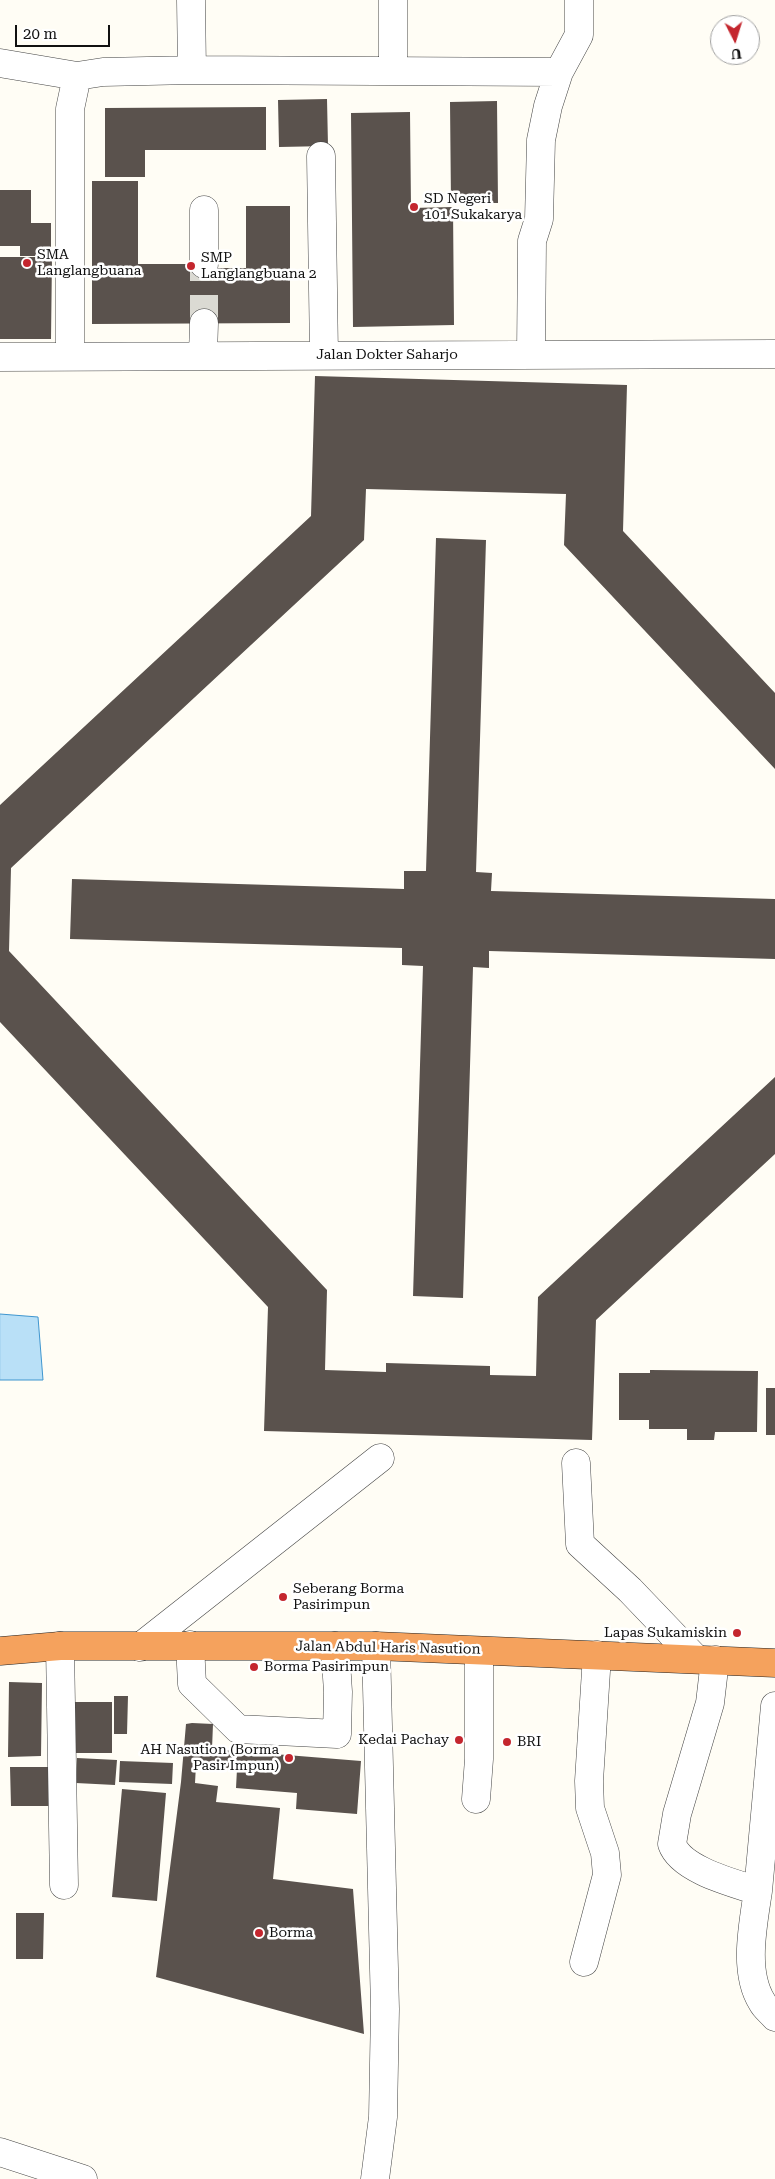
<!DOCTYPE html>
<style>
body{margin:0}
#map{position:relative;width:775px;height:2179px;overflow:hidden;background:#fffdf5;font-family:"Roboto Serif",serif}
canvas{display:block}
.north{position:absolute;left:710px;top:15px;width:50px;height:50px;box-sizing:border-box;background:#fff;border:1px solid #a0a0a0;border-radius:50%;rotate:175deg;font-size:14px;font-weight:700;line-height:20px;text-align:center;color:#111}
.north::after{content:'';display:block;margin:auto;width:18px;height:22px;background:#c4262e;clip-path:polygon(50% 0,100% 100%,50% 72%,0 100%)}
.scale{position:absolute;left:15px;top:25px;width:95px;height:22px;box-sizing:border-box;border:2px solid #111;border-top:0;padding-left:6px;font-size:15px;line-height:18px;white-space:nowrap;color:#111;-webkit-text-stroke:4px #fff;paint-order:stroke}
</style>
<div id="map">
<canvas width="775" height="2179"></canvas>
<div class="north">U</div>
<div class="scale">20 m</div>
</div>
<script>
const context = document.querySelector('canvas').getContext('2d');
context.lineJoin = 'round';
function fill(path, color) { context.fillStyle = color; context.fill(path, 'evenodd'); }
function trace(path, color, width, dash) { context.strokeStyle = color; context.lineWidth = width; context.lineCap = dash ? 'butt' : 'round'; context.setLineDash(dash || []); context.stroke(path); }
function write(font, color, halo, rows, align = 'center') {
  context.font = font + ' "Roboto Serif",serif'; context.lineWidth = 5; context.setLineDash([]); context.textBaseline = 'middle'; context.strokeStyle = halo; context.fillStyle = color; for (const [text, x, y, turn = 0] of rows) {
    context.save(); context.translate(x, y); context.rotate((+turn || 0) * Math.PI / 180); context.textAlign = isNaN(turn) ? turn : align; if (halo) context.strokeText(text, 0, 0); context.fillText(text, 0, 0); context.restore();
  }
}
const water = new Path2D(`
 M 0,1314 L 38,1317 L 43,1380 L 0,1380 Z`);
const building = new Path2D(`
 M 327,99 L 328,146 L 279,147 L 278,100 Z
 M 497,101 L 498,203 L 451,203 L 450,102 Z
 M 266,107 L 266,150 L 145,150 L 145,177 L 105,177 L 105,108 Z
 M 410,112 L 411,208 L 453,207 L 454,325 L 353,327 L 351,113 Z
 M 92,181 L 138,181 L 138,264 L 210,264 L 210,268 L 246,268 L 246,206 L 290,206 L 290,323 L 92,324 Z
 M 0,190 L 31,190 L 31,223 L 51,223 L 51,256 L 20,256 L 20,246 L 0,246 Z
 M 0,257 L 52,257 L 51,339 L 0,339 Z
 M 315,376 L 627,385 L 623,531 L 775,693 L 775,769 L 564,545 L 566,494 L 366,489 L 364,540 L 11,868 L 9,951 L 327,1290 L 325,1370 L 386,1372 L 386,1363 L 490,1366 L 490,1375 L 536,1376 L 538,1297 L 775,1077 L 775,1154 L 596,1320 L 592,1440 L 264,1431 L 268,1307 L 0,1022 L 0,805 L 311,516 Z
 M 436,538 L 486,540 L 476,872 L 492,873 L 491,891 L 775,899 L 775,959 L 489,951 L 489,968 L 473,967 L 463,1298 L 413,1296 L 423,966 L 402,965 L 402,948 L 70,939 L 72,879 L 404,889 L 404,871 L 426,871 Z
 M 650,1370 L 758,1371 L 757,1432 L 715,1432 L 714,1440 L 687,1440 L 687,1429 L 649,1429 L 649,1420 L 619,1420 L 619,1373 L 650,1373 Z
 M 766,1388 L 775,1388 L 775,1435 L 766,1435 Z
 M 9,1682 L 42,1683 L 41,1756 L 8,1757 Z
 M 114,1696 L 128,1696 L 127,1734 L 114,1734 Z
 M 64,1702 L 112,1702 L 112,1753 L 65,1753 Z
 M 192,1723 L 213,1724 L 212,1749 L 361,1761 L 357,1814 L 296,1809 L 297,1793 L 236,1788 L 237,1769 L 196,1765 L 195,1783 L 218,1786 L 216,1802 L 280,1808 L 273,1879 L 353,1889 L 364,2034 L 156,1977 L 181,1782 L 186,1724 Z
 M 77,1758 L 117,1760 L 115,1785 L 76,1783 Z
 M 120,1761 L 173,1763 L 172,1784 L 119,1782 Z
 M 10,1767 L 49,1767 L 49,1806 L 11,1806 Z
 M 122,1789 L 166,1793 L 157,1901 L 112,1897 Z
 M 16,1913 L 44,1913 L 43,1959 L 16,1959 Z`);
const minorTunnel = new Path2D(`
 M 204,323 L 204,264`);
const minor = new Path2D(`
 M 191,0 L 192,70
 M 0,63 L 77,76 L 103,72 L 192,70 L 559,72
 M 393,71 L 393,0
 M 321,156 L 324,355
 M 204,264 L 204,210
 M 531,354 L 532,241 L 539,219 L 541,140 L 548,106 L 559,72 L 579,35 L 579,0
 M 203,355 L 204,323
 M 70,356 L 70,109 L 77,76
 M 0,357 L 775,354
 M 576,1463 L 580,1544 L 630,1590 L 696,1659
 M 190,1645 L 192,1684 L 238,1729 L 337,1734 L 338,1692 L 335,1646
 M 60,1646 L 64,1885
 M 140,1647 L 380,1458
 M 715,1660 L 710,1703 L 677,1814 L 672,1844 C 681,1870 734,1883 758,1891 C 753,1925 743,1972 762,2002 C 765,2008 771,2012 775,2017
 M 476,1799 L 479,1759 L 479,1651
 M 758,1891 L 775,1706
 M 584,1962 L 607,1875 L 605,1853 L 590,1808 L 589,1781 L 597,1655
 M 0,2152 L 83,2179
 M 375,2179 L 383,2117 L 385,2009 L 376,1646`);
const highway = new Path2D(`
 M 0,1651 L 60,1646 L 376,1646 L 775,1663`);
const markers = [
 [414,207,5,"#c4262e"],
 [27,263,5,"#c4262e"],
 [191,266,5,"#c4262e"],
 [283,1597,5,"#c4262e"],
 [737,1633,5,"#c4262e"],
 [254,1667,5,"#c4262e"],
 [459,1740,5,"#c4262e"],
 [507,1742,5,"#c4262e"],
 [289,1758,5,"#c4262e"],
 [259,1933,5,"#c4262e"]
];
const poiNames = [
 ["SD Negeri",424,199],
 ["101 Sukakarya",424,215],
 ["SMA",37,255],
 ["Langlangbuana",37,271],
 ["SMP",201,258],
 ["Langlangbuana 2",201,274],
 ["Seberang Borma",293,1589],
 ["Pasirimpun",293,1605],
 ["Lapas Sukamiskin",727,1633,"right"],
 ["Borma Pasirimpun",264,1667],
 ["Kedai Pachay",449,1740,"right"],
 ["BRI",517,1742],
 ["AH Nasution (Borma",279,1750,"right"],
 ["Pasir Impun)",279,1766,"right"],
 ["Borma",269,1933]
];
const streetNames = [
 ["Jalan Dokter Saharjo",387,355],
 ["Jalan Abdul Haris Nasution",388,1648,1]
];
fill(water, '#b9e0f7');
trace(water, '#3f96cf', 1);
fill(building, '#5a524d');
trace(minorTunnel, '#dbdad3', 28, [28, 14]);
trace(minor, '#444', 29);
trace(highway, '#222', 29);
trace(minor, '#fff', 28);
trace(highway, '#f5a25d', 28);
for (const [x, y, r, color] of markers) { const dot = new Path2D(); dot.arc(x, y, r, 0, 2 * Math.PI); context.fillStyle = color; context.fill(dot); trace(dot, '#fff', 2); }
write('14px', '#111', '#fff', poiNames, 'left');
write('14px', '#111', '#fff', streetNames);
</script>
